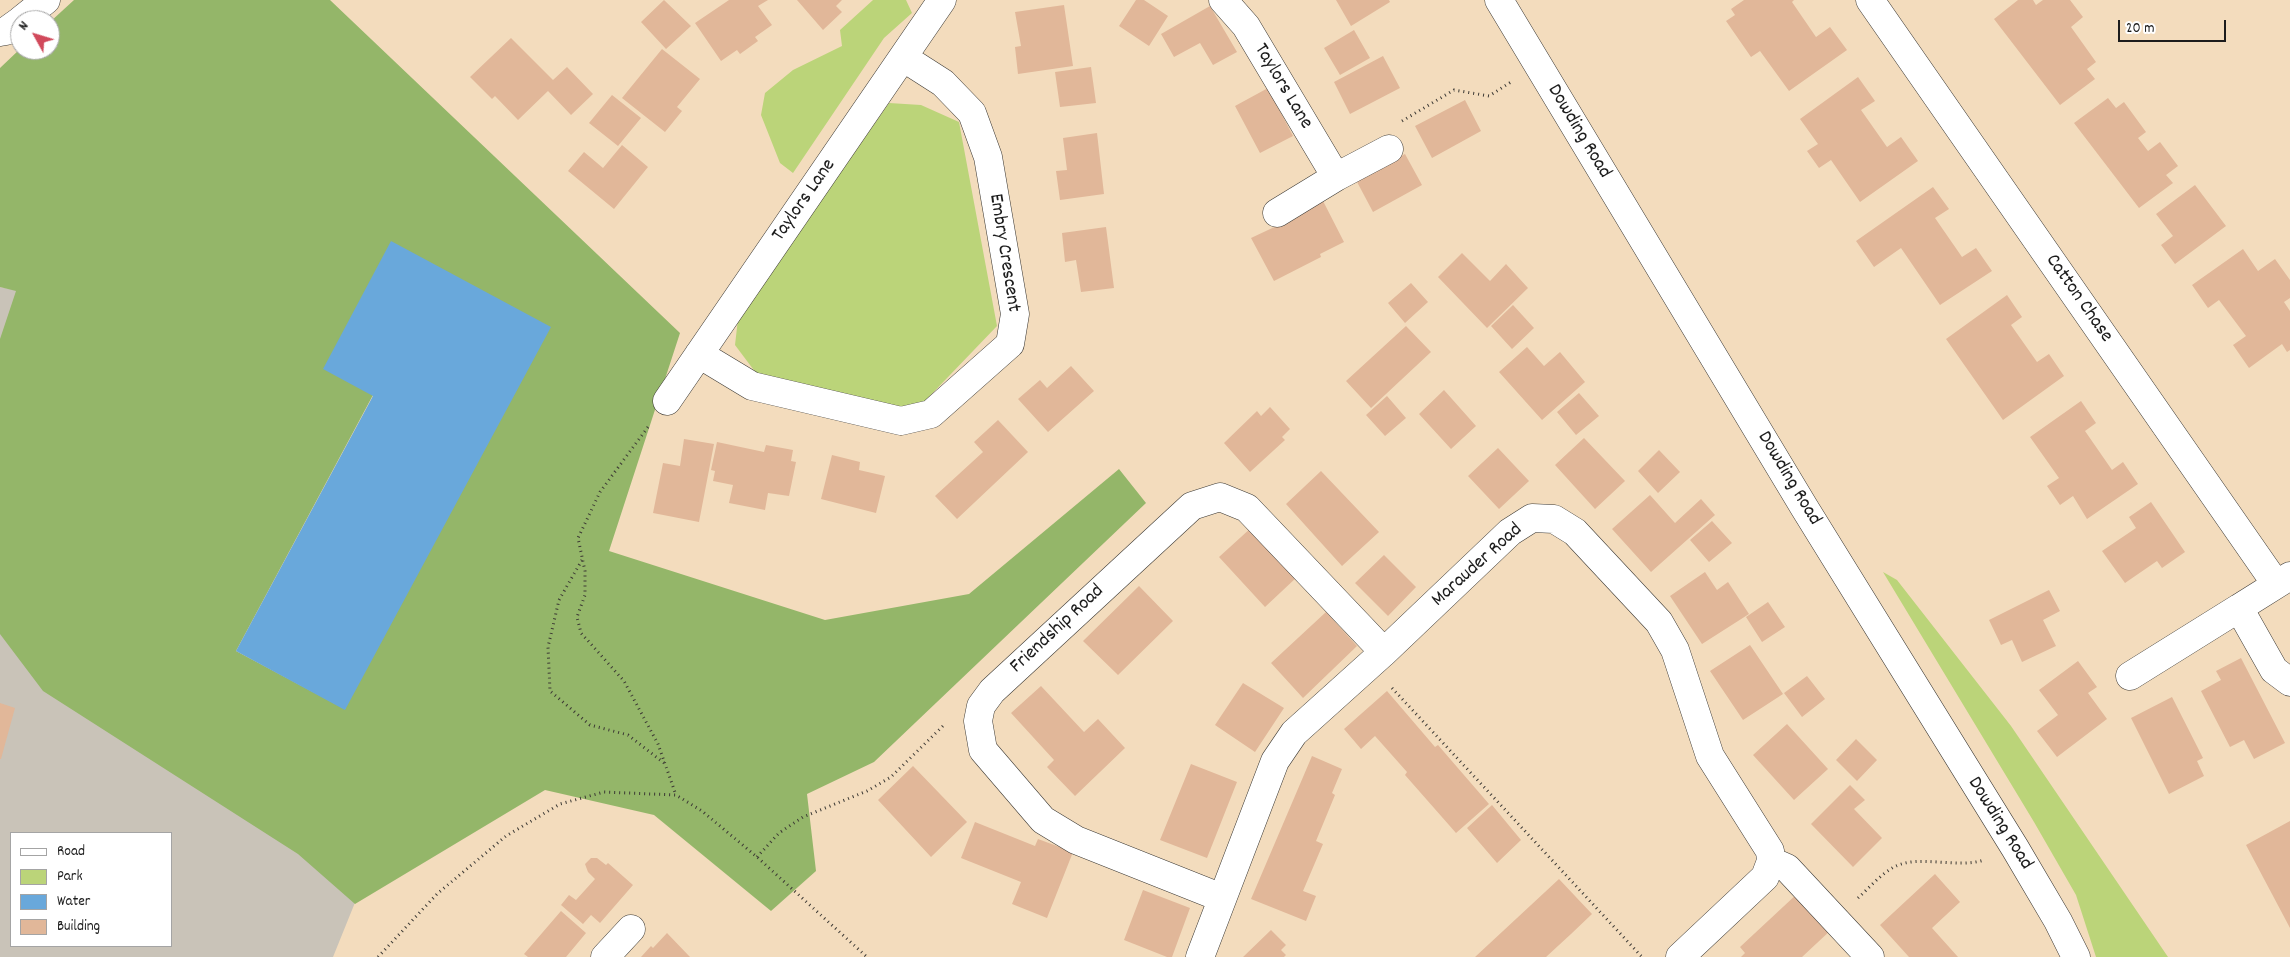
<!DOCTYPE html>
<style>
body{margin:0}
#map{position:relative;width:2290px;height:957px;overflow:hidden;background:#f3dcbd;font-family:Dekko,sans-serif}
canvas{display:block}
.legend{position:absolute;left:10px;top:832px;width:162px;height:115px;box-sizing:border-box;background:#fff;border:1px solid #a4a4a4;margin:0;padding:6px 9px;list-style:none;font-size:15px;color:#1c1c1c}
.legend li{display:flex;align-items:center;gap:10px;height:25px}
.legend b{width:25px;border:1px solid #a4a4a4}
.north{position:absolute;left:10px;top:10px;width:50px;height:50px;box-sizing:border-box;background:#fff;border:1px solid #a4a4a4;border-radius:50%;rotate:309deg;font-size:14px;font-weight:700;line-height:20px;text-align:center;color:#1c1c1c}
.north::after{content:'';display:block;margin:auto;width:18px;height:22px;background:#d1495b;clip-path:polygon(50% 0,100% 100%,50% 72%,0 100%)}
.scale{position:absolute;left:2118px;top:20px;width:108px;height:22px;box-sizing:border-box;border:2px solid #1c1c1c;border-top:0;padding-left:6px;font-size:15px;line-height:18px;white-space:nowrap;color:#1c1c1c;-webkit-text-stroke:4px #fff;paint-order:stroke}
</style>
<div id="map">
<canvas width="2290" height="957"></canvas>
<ul class="legend">
<li><b style="height:6px;background:#fff"></b>Road</li>
<li><b style="height:14px;background:#bbd479"></b>Park</li>
<li><b style="height:14px;background:#69a8db"></b>Water</li>
<li><b style="height:14px;background:#e1b799"></b>Building</li>
</ul>
<div class="north">N</div>
<div class="scale">20 m</div>
</div>
<script>
const context = document.querySelector('canvas').getContext('2d');
context.lineJoin = 'round';
function fill(path, color) { context.fillStyle = color; context.fill(path, 'evenodd'); }
function trace(path, color, width, dash) { context.strokeStyle = color; context.lineWidth = width; context.lineCap = dash ? 'butt' : 'round'; context.setLineDash(dash || []); context.stroke(path); }
function write(font, color, halo, rows, align = 'center') {
  context.font = font + ' Dekko,sans-serif'; context.lineWidth = 4.5; context.setLineDash([]); context.textBaseline = 'middle'; context.strokeStyle = halo; context.fillStyle = color; for (const [text, x, y, turn = 0] of rows) {
    context.save(); context.translate(x, y); context.rotate((+turn || 0) * Math.PI / 180); context.textAlign = isNaN(turn) ? turn : align; if (halo) context.strokeText(text, 0, 0); context.fillText(text, 0, 0); context.restore();
  }
}
const industrial = new Path2D(`
 M 0,287 L 103,306 L 97,684 L 390,816 L 333,957 L 0,957 ZM 11,833 L 171,833 L 171,946 L 11,946 Z`);
const green = new Path2D(`
 M 873,0 L 906,0 L 912,13 L 884,38 L 793,173 L 780,163 L 761,115 L 765,93 L 793,70 L 842,46 L 840,30 Z
 M 889,103 L 921,105 L 959,122 L 997,326 L 925,401 L 889,413 L 762,381 L 735,345 L 738,319 Z
 M 1883,572 L 1897,580 L 2011,726 L 2168,957 L 2096,957 L 2076,895 L 2034,822 Z`);
const forest = new Path2D(`
 M 74,0 L 330,0 L 680,333 L 609,551 L 825,620 L 969,594 L 1119,469 L 1146,503 L 874,762 L 807,794 L 816,871 L 771,911 L 654,815 L 545,790 L 355,904 L 298,854 L 43,691 L 0,634 L 0,339 L 16,291 L 0,287 L 0,68 L 20,49 L 50,50 L 50,22 ZM 373,395 L 345,709 L 236,651 Z`);
const water = new Path2D(`
 M 391,241 L 551,327 L 345,710 L 236,651 L 373,396 L 323,369 Z`);
const building = new Path2D(`
 M 664,0 L 691,26 L 666,49 L 641,22 Z
 M 729,0 L 768,0 L 758,6 L 772,25 L 755,37 L 758,41 L 740,54 L 737,50 L 721,61 L 695,23 Z
 M 797,0 L 842,0 L 836,6 L 842,12 L 823,30 Z
 M 1136,0 L 1144,0 L 1168,16 L 1149,46 L 1119,26 Z
 M 1336,0 L 1389,0 L 1390,2 L 1351,26 Z
 M 1744,0 L 1794,0 L 1792,2 L 1816,37 L 1830,27 L 1847,50 L 1789,91 L 1760,51 L 1751,57 L 1726,21 L 1735,15 L 1731,9 Z
 M 2018,0 L 2033,0 L 2036,5 L 2043,0 L 2070,0 L 2083,17 L 2071,27 L 2096,62 L 2087,69 L 2095,79 L 2060,105 L 1994,19 Z
 M 1064,5 L 1073,66 L 1018,74 L 1015,47 L 1021,46 L 1015,12 Z
 M 1210,6 L 1237,52 L 1213,65 L 1200,43 L 1174,57 L 1161,34 Z
 M 1354,30 L 1370,58 L 1340,75 L 1324,48 Z
 M 511,38 L 553,80 L 567,67 L 593,94 L 571,115 L 548,91 L 518,120 L 495,96 L 492,99 L 470,77 Z
 M 662,49 L 700,79 L 677,107 L 682,111 L 665,132 L 622,98 Z
 M 1383,56 L 1400,88 L 1350,114 L 1334,82 Z
 M 1091,67 L 1096,103 L 1060,107 L 1055,72 Z
 M 1858,77 L 1875,101 L 1861,110 L 1887,147 L 1901,137 L 1918,161 L 1860,202 L 1831,160 L 1819,168 L 1807,151 L 1818,144 L 1800,119 Z
 M 1268,88 L 1293,136 L 1260,153 L 1235,106 Z
 M 612,95 L 641,118 L 618,146 L 589,123 Z
 M 2108,98 L 2116,108 L 2124,102 L 2146,132 L 2138,138 L 2148,151 L 2160,142 L 2178,166 L 2166,175 L 2173,183 L 2139,208 L 2074,123 Z
 M 1465,100 L 1481,131 L 1432,158 L 1415,126 Z
 M 1097,133 L 1104,194 L 1060,200 L 1056,171 L 1067,170 L 1063,138 Z
 M 622,145 L 648,167 L 614,209 L 568,171 L 584,152 L 603,168 Z
 M 1405,154 L 1422,185 L 1373,212 L 1356,180 Z
 M 2195,185 L 2226,226 L 2175,264 L 2161,245 L 2173,236 L 2156,214 Z
 M 1933,187 L 1949,209 L 1935,218 L 1962,257 L 1976,248 L 1992,271 L 1940,305 L 1901,248 L 1874,267 L 1856,241 Z
 M 1322,199 L 1344,242 L 1320,254 L 1321,257 L 1274,281 L 1251,238 L 1300,215 Z
 M 1106,227 L 1114,288 L 1081,292 L 1076,260 L 1065,262 L 1062,233 Z
 M 2243,249 L 2258,271 L 2275,259 L 2290,280 L 2290,298 L 2284,302 L 2290,311 L 2290,350 L 2287,352 L 2282,344 L 2249,368 L 2233,345 L 2246,336 L 2219,300 L 2208,308 L 2192,285 Z
 M 1462,253 L 1490,281 L 1506,264 L 1528,288 L 1487,328 L 1438,277 Z
 M 1411,283 L 1428,302 L 1405,323 L 1388,303 Z
 M 2007,295 L 2022,317 L 2011,325 L 2037,362 L 2049,354 L 2064,376 L 2003,420 L 1946,339 Z
 M 1513,305 L 1534,328 L 1512,349 L 1491,326 Z
 M 1406,326 L 1431,352 L 1371,408 L 1346,381 Z
 M 1527,347 L 1544,366 L 1560,352 L 1585,382 L 1542,420 L 1499,372 Z
 M 1071,366 L 1094,391 L 1048,432 L 1018,399 L 1040,380 L 1047,388 Z
 M 1444,390 L 1476,426 L 1451,449 L 1419,414 Z
 M 1579,393 L 1599,416 L 1576,435 L 1557,412 Z
 M 1387,396 L 1406,418 L 1385,436 L 1366,415 Z
 M 2081,401 L 2096,423 L 2085,431 L 2112,470 L 2123,462 L 2138,484 L 2087,519 L 2073,496 L 2060,505 L 2047,486 L 2059,478 L 2030,437 Z
 M 1270,407 L 1290,429 L 1282,437 L 1285,440 L 1250,472 L 1224,443 L 1257,411 L 1261,416 Z
 M 998,420 L 1028,452 L 957,519 L 935,496 L 983,452 L 974,442 Z
 M 1584,438 L 1625,481 L 1595,509 L 1555,465 Z
 M 684,439 L 714,444 L 699,522 L 653,513 L 663,463 L 680,466 Z
 M 717,442 L 764,452 L 766,445 L 793,450 L 791,461 L 796,462 L 789,496 L 768,493 L 765,510 L 729,503 L 733,485 L 713,481 L 715,471 L 711,470 Z
 M 1498,448 L 1529,481 L 1499,509 L 1468,476 Z
 M 1659,450 L 1680,472 L 1658,493 L 1638,471 Z
 M 832,455 L 860,462 L 859,470 L 885,476 L 876,513 L 821,499 Z
 M 1321,471 L 1379,532 L 1342,566 L 1286,504 Z
 M 1650,495 L 1675,523 L 1701,499 L 1715,515 L 1651,572 L 1612,529 Z
 M 2151,502 L 2185,552 L 2162,568 L 2157,561 L 2125,583 L 2102,551 L 2136,528 L 2129,517 Z
 M 1712,521 L 1732,543 L 1709,562 L 1690,540 Z
 M 1252,527 L 1297,577 L 1265,607 L 1219,557 Z
 M 1384,555 L 1416,587 L 1388,616 L 1355,583 Z
 M 1705,572 L 1717,590 L 1728,582 L 1749,614 L 1702,644 L 1670,596 Z
 M 1139,586 L 1173,621 L 1118,675 L 1083,641 Z
 M 2049,590 L 2060,611 L 2043,620 L 2056,646 L 2022,662 L 2012,640 L 2001,645 L 1989,620 Z
 M 1768,602 L 1785,627 L 1762,642 L 1746,617 Z
 M 1326,612 L 1357,646 L 1303,698 L 1271,663 Z
 M 1750,645 L 1783,694 L 1743,720 L 1710,671 Z
 M 2241,658 L 2285,743 L 2254,759 L 2244,740 L 2230,747 L 2201,691 L 2221,680 L 2216,671 Z
 M 2078,661 L 2097,687 L 2088,693 L 2107,719 L 2057,757 L 2037,731 L 2058,715 L 2039,690 Z
 M 1807,676 L 1825,699 L 1802,717 L 1784,693 Z
 M 1243,683 L 1284,708 L 1255,752 L 1215,725 Z
 M 1041,686 L 1084,732 L 1098,719 L 1125,748 L 1075,796 L 1047,767 L 1054,760 L 1011,713 Z
 M 1387,691 L 1435,747 L 1438,745 L 1489,804 L 1456,833 L 1405,775 L 1407,772 L 1375,736 L 1361,749 L 1344,729 Z
 M 2172,697 L 2203,758 L 2197,761 L 2204,776 L 2169,794 L 2131,718 Z
 M 0,703 L 15,708 L 1,759 L 0,759 Z
 M 1787,724 L 1828,769 L 1794,800 L 1753,755 Z
 M 1856,739 L 1877,760 L 1857,781 L 1836,760 Z
 M 1312,756 L 1342,769 L 1332,793 L 1335,795 L 1316,841 L 1323,844 L 1303,891 L 1316,896 L 1306,921 L 1251,899 Z
 M 1191,764 L 1237,782 L 1207,858 L 1160,840 Z
 M 913,766 L 967,822 L 931,857 L 878,800 Z
 M 1850,785 L 1865,800 L 1854,809 L 1882,838 L 1853,867 L 1811,824 Z
 M 1492,805 L 1521,840 L 1497,863 L 1467,828 Z
 M 2290,821 L 2290,928 L 2246,845 Z
 M 975,822 L 1035,846 L 1038,839 L 1073,852 L 1047,918 L 1012,904 L 1021,882 L 961,858 Z
 M 591,858 L 597,858 L 606,865 L 608,863 L 633,885 L 600,923 L 591,915 L 583,924 L 561,905 L 569,895 L 576,900 L 595,879 L 588,872 L 585,864 Z
 M 1935,874 L 1960,902 L 1932,928 L 1958,957 L 1909,957 L 1880,925 Z
 M 1559,879 L 1592,914 L 1571,934 L 1546,957 L 1475,957 Z
 M 1143,890 L 1190,908 L 1172,957 L 1167,957 L 1124,940 Z
 M 1798,893 L 1832,929 L 1802,957 L 1741,957 L 1745,953 L 1740,947 Z
 M 561,911 L 586,933 L 566,957 L 528,957 L 524,954 Z
 M 1271,930 L 1286,945 L 1281,950 L 1286,955 L 1284,957 L 1243,957 Z
 M 667,933 L 690,957 L 641,957 L 651,946 L 653,948 Z`);
const path = new Path2D(`
 M 1402,121 L 1454,90 L 1489,96 L 1511,82
 M 648,427 L 600,492 L 578,538 L 585,571 L 585,595 L 577,617 L 581,633 L 624,681 L 658,744 L 676,795
 M 582,560 L 559,600 L 548,647 L 550,691 L 590,725 L 628,735 L 664,763
 M 1392,688 L 1642,957
 M 757,857 L 779,833 L 803,817 L 867,791 L 891,777 L 945,724
 M 1858,898 C 1869,888 1881,874 1894,867 C 1918,854 1957,869 1984,860
 M 378,957 L 437,894 L 506,836 L 560,804 L 604,792 L 676,795 L 702,811 L 757,857 L 867,957`);
const street = new Path2D(`
 M 1223,0 L 1246,26 L 1336,177 L 1389,149
 M 1499,0 L 1804,507 L 2015,848 L 2058,921 L 2076,957
 M 1870,0 L 2276,584
 M 21,20 L 46,0
 M 0,32 L 6,31 L 20,21
 M 1277,213 L 1336,177
 M 699,354 L 752,386 L 901,421 L 931,414 L 1010,344 L 1015,314 L 988,157 L 972,113 L 943,83 L 904,58
 M 667,401 L 942,0
 M 2290,576 L 2239,608 L 2274,670 L 2290,682
 M 2130,676 L 2239,608
 M 1771,861 L 1787,868 L 1870,957
 M 1222,898 L 1076,840 L 1043,820 L 983,750 L 978,721 L 981,706 L 992,691 L 1192,506 L 1220,497 L 1247,508 L 1384,652
 M 605,957 L 631,929
 M 1200,957 L 1275,761 L 1294,733 L 1384,652 L 1510,532 L 1532,518 L 1554,519 L 1575,532 L 1659,622 L 1675,650 L 1710,756 L 1770,851 L 1771,861 L 1765,877 L 1680,957`);
const streetNames = [
 ["Taylors Lane",1282,87,59],
 ["Dowding Road",1578,132,59],
 ["Taylors Lane",805,201,-55],
 ["Embry Crescent",1003,253,81],
 ["Catton Chase",2078,299,55],
 ["Dowding Road",1788,479,59],
 ["Marauder Road",1478,566,-42],
 ["Friendship Road",1058,630,-43],
 ["Dowding Road",1999,824,58]
];
fill(industrial, '#c9c3b8');
fill(green, '#bbd479');
fill(forest, '#94b669');
fill(water, '#69a8db');
fill(building, '#e1b799');
trace(street, '#3c3934', 29);
trace(path, '#3c3934', 3, [1, 4]);
trace(street, '#fff', 28);
write('20px', '#1c1c1c', '#fff', streetNames);
</script>
